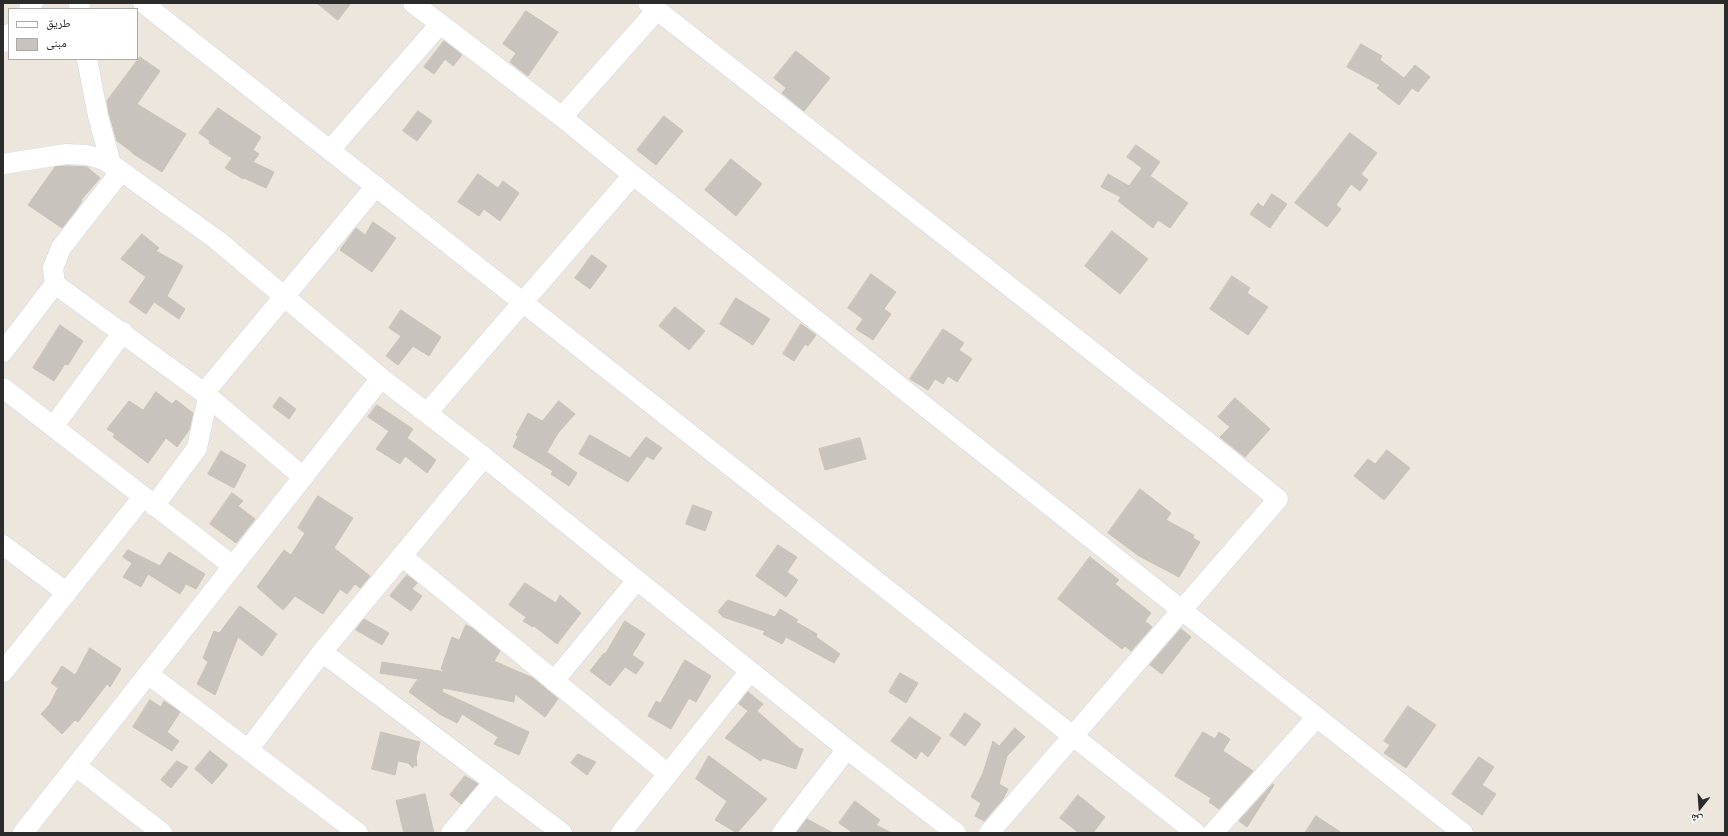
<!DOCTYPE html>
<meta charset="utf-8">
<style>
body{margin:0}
#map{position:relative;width:1728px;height:836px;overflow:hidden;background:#ede6dc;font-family:"DM Sans","Noto Naskh Arabic",sans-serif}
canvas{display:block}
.frame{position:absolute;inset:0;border:4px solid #2b2b2b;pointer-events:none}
.legend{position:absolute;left:8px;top:8px;width:130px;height:52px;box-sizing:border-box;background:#fff;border:1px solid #aaa;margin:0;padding:5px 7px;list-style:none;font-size:12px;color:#2b2b2b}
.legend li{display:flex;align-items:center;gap:8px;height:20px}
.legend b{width:20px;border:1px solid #aaa}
.north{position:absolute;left:1680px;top:788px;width:40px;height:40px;-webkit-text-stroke:3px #fff;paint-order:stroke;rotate:197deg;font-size:11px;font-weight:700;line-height:16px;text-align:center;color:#2b2b2b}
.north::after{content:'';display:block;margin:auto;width:14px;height:18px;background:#2b2b2b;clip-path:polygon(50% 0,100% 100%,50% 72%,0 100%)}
</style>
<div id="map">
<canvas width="1728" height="836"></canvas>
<div class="frame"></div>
<ul class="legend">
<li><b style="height:5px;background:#fff"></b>طريق</li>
<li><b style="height:11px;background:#c8c3bc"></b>مبنى</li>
</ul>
<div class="north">ش</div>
</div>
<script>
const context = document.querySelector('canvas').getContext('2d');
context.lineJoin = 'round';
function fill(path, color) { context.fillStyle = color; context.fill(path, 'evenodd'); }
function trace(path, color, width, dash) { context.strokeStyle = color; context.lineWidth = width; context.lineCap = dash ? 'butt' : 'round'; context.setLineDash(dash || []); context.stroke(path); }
const building = new Path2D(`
 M 317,3 L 351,3 L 338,20 Z
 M 526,11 L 558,32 L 528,76 L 510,62 L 516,53 L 503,44 Z
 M 444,41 L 462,55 L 453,66 L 445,59 L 434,74 L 424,67 Z
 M 1361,44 L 1382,56 L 1380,60 L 1404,78 L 1415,65 L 1430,77 L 1418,92 L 1412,88 L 1399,105 L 1377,88 L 1380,85 L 1347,67 Z
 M 796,51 L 830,78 L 804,111 L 782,93 L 786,88 L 774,78 Z
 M 140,57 L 160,71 L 137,104 L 186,134 L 162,172 L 132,153 L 132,152 L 117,141 L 109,113 L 107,101 Z
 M 218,108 L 261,137 L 253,150 L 259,154 L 253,162 L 274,172 L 266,188 L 244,178 L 243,179 L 225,168 L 232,158 L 209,143 L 210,141 L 199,133 Z
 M 418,111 L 432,121 L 417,141 L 403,131 Z
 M 664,116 L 683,131 L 656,165 L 637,150 Z
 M 1350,133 L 1377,153 L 1361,174 L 1368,180 L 1360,191 L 1351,184 L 1336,205 L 1341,209 L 1327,227 L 1295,203 Z
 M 1136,145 L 1160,162 L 1150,176 L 1188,203 L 1170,228 L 1158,220 L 1153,228 L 1118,201 L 1121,197 L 1101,187 L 1108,174 L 1129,186 L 1142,168 L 1127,157 Z
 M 731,159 L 762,184 L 736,216 L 705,190 Z
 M 67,166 L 87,167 L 100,178 L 81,200 L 82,201 L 76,210 L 62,228 L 28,205 L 55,167 Z
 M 478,174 L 498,188 L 503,181 L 519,193 L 500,221 L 484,209 L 479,216 L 458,202 Z
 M 1272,194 L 1287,204 L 1270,228 L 1250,214 L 1258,203 L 1263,207 Z
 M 373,222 L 396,238 L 372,272 L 340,250 L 356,228 L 365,235 Z
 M 1112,231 L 1148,259 L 1120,294 L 1085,266 Z
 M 142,234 L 159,248 L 156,251 L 183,266 L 167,296 L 185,309 L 179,319 L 154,302 L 146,314 L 129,302 L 146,277 L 121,259 Z
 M 592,255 L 607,266 L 590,289 L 575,278 Z
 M 871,274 L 896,292 L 884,309 L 891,314 L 873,340 L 856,329 L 863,319 L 848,308 Z
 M 1232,276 L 1250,288 L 1247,293 L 1268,307 L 1248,335 L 1210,309 Z
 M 736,298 L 770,319 L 753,345 L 720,324 Z
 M 675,307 L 705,331 L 689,350 L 659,326 Z
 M 401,310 L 441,337 L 429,356 L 413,346 L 398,365 L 386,356 L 401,336 L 389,328 Z
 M 801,324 L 816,335 L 808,346 L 805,344 L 794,361 L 783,354 Z
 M 60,325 L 83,341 L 68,365 L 65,364 L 54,381 L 33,368 Z
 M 943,329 L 964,343 L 959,350 L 972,359 L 957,382 L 948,376 L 943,384 L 935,379 L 928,390 L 910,379 Z
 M 156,392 L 172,404 L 176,400 L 193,413 L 189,430 L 177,447 L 166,438 L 148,463 L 113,437 L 115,434 L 107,429 L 129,401 L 143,410 Z
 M 280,397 L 296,409 L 289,419 L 273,407 Z
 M 1235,398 L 1270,429 L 1245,457 L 1220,437 L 1230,427 L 1218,417 Z
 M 559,401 L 575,414 L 558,433 L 547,452 L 577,473 L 569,486 L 551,474 L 553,471 L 513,447 L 518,436 L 516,435 L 528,413 L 542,421 Z
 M 377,405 L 413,429 L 407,438 L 436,460 L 427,473 L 405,456 L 400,464 L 376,449 L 389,431 L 368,417 Z
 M 590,435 L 630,458 L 646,437 L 662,448 L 653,460 L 647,456 L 628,482 L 579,454 Z
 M 860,438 L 866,459 L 825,470 L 819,449 Z
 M 1387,450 L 1410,468 L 1384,500 L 1354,476 L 1368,459 L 1375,464 Z
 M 221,451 L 246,465 L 234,488 L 208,474 Z
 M 1140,489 L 1171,513 L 1166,520 L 1194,535 L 1193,538 L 1200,542 L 1179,577 L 1139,556 L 1108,533 Z
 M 232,493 L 243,501 L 238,506 L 255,519 L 236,543 L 210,524 Z
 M 318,496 L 353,518 L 334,548 L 370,576 L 360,588 L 355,584 L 347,594 L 340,589 L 323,614 L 295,596 L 283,610 L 257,587 L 284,550 L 291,555 L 305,533 L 298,528 Z
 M 693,505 L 712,512 L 705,531 L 686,524 Z
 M 778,545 L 797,557 L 787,572 L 798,580 L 786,597 L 756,576 Z
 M 128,550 L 160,566 L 169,552 L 205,574 L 196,589 L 186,584 L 180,594 L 148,574 L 141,587 L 123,577 L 132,563 L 123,557 Z
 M 1090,557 L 1119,580 L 1115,584 L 1151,613 L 1145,621 L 1152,627 L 1131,651 L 1125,646 L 1122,649 L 1058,599 Z
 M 407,575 L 417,583 L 412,589 L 422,596 L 411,611 L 390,596 Z
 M 525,583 L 556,603 L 560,595 L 581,613 L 557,644 L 534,626 L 533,627 L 523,621 L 526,617 L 509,605 Z
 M 728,600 L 775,617 L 780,609 L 798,620 L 796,622 L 817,634 L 816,637 L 840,654 L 834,663 L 786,637 L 782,644 L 763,634 L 765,631 L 723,617 L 718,612 Z
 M 240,606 L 277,634 L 262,656 L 238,637 L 215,695 L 197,684 L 208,662 L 203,658 L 214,631 L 219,633 Z
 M 364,619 L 389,633 L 382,645 L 356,630 Z
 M 625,621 L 645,634 L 632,655 L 644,663 L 636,674 L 625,667 L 610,686 L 590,671 L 604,653 L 605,654 Z
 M 466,625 L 472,628 L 500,651 L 494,661 L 533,678 L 558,699 L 545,717 L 515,694 L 514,702 L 443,688 L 442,692 L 529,732 L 519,755 L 494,744 L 498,737 L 462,714 L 457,723 L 441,715 L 409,692 L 418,679 L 380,673 L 382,662 L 446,672 L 441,669 L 452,637 L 459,640 Z
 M 1181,629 L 1191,637 L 1162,674 L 1150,665 Z
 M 90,648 L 121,669 L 110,687 L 107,684 L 78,722 L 75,720 L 62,734 L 41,714 L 50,704 L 58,688 L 51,683 L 62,666 L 75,675 Z
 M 685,660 L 711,676 L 696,702 L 689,698 L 671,729 L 648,716 L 656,701 L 660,703 Z
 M 900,673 L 918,683 L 906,703 L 889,692 Z
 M 748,692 L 763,704 L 757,711 L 799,748 L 803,749 L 796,769 L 763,758 L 761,761 L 725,738 L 748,711 L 739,704 Z
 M 150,700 L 161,707 L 164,701 L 180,712 L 167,732 L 179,741 L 172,751 L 133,727 Z
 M 1408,706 L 1436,725 L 1406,768 L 1384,753 L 1390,745 L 1384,741 Z
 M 965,713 L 981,724 L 965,746 L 950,735 Z
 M 910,717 L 941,738 L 928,757 L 921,751 L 916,759 L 891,741 Z
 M 1015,728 L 1025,737 L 1007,756 L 999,784 L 1008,789 L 1003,799 L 984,821 L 975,816 L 981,803 L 971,797 L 983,773 L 993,741 L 999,746 Z
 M 381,732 L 420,742 L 416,758 L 417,766 L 414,765 L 413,768 L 408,763 L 398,761 L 395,775 L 372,769 Z
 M 1203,732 L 1215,739 L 1219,732 L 1230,739 L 1223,751 L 1253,771 L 1219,809 L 1209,802 L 1211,798 L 1175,776 Z
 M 210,751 L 228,765 L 212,784 L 195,769 Z
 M 578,754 L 596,762 L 587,775 L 571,763 Z
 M 709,756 L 767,799 L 737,833 L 715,820 L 727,801 L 696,779 Z
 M 1479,757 L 1494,767 L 1482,785 L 1496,794 L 1482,815 L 1452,794 Z
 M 177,761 L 188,767 L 171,788 L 161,780 Z
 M 465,776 L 478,784 L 461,804 L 450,795 Z
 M 1273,784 L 1274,785 L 1247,827 L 1239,821 Z
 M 425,794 L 434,833 L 404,833 L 396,801 Z
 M 1078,795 L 1105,817 L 1093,833 L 1079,833 L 1060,818 Z
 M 855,801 L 880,820 L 876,825 L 892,833 L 853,833 L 839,823 Z
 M 1316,816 L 1342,833 L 1305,833 Z
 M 807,819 L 833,833 L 797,833 Z`);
const minor = new Path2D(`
 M 79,3 L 80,9
 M 143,3 L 1196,833
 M 413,3 L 562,117 L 633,175 L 1463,833
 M 648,3 L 1204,439 L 1278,499 L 989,833
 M 29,9 L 33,3
 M 3,42 L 9,34
 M 87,59 L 98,116 L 111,164
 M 562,117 L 657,10
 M 330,150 L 440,24
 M 3,164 L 66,154 L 87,155 L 104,160 L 121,171 L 217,240 L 381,378 L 484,457 L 847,749 L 956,833
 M 55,284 L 204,393 L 303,477
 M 3,352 L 55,284 L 53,268 L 61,248 L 121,171
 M 3,388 L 233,566
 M 204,393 L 376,186
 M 427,413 L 633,175
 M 53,427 L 123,332
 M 154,506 L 197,448 L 208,397
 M 3,545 L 67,593
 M 402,556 L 668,774
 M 322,652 L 562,833
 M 3,672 L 143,497
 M 148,674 L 358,833
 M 554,681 L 637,580
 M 248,750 L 322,652 L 484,457
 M 76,766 L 162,833
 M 23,833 L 381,378
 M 451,833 L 494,782
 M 621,833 L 750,671
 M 782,833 L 847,749
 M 1213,833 L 1316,718`);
fill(building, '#c8c3bc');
trace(building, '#c8c2b6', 1);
trace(minor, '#d1d5e4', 21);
trace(minor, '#fff', 20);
</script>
